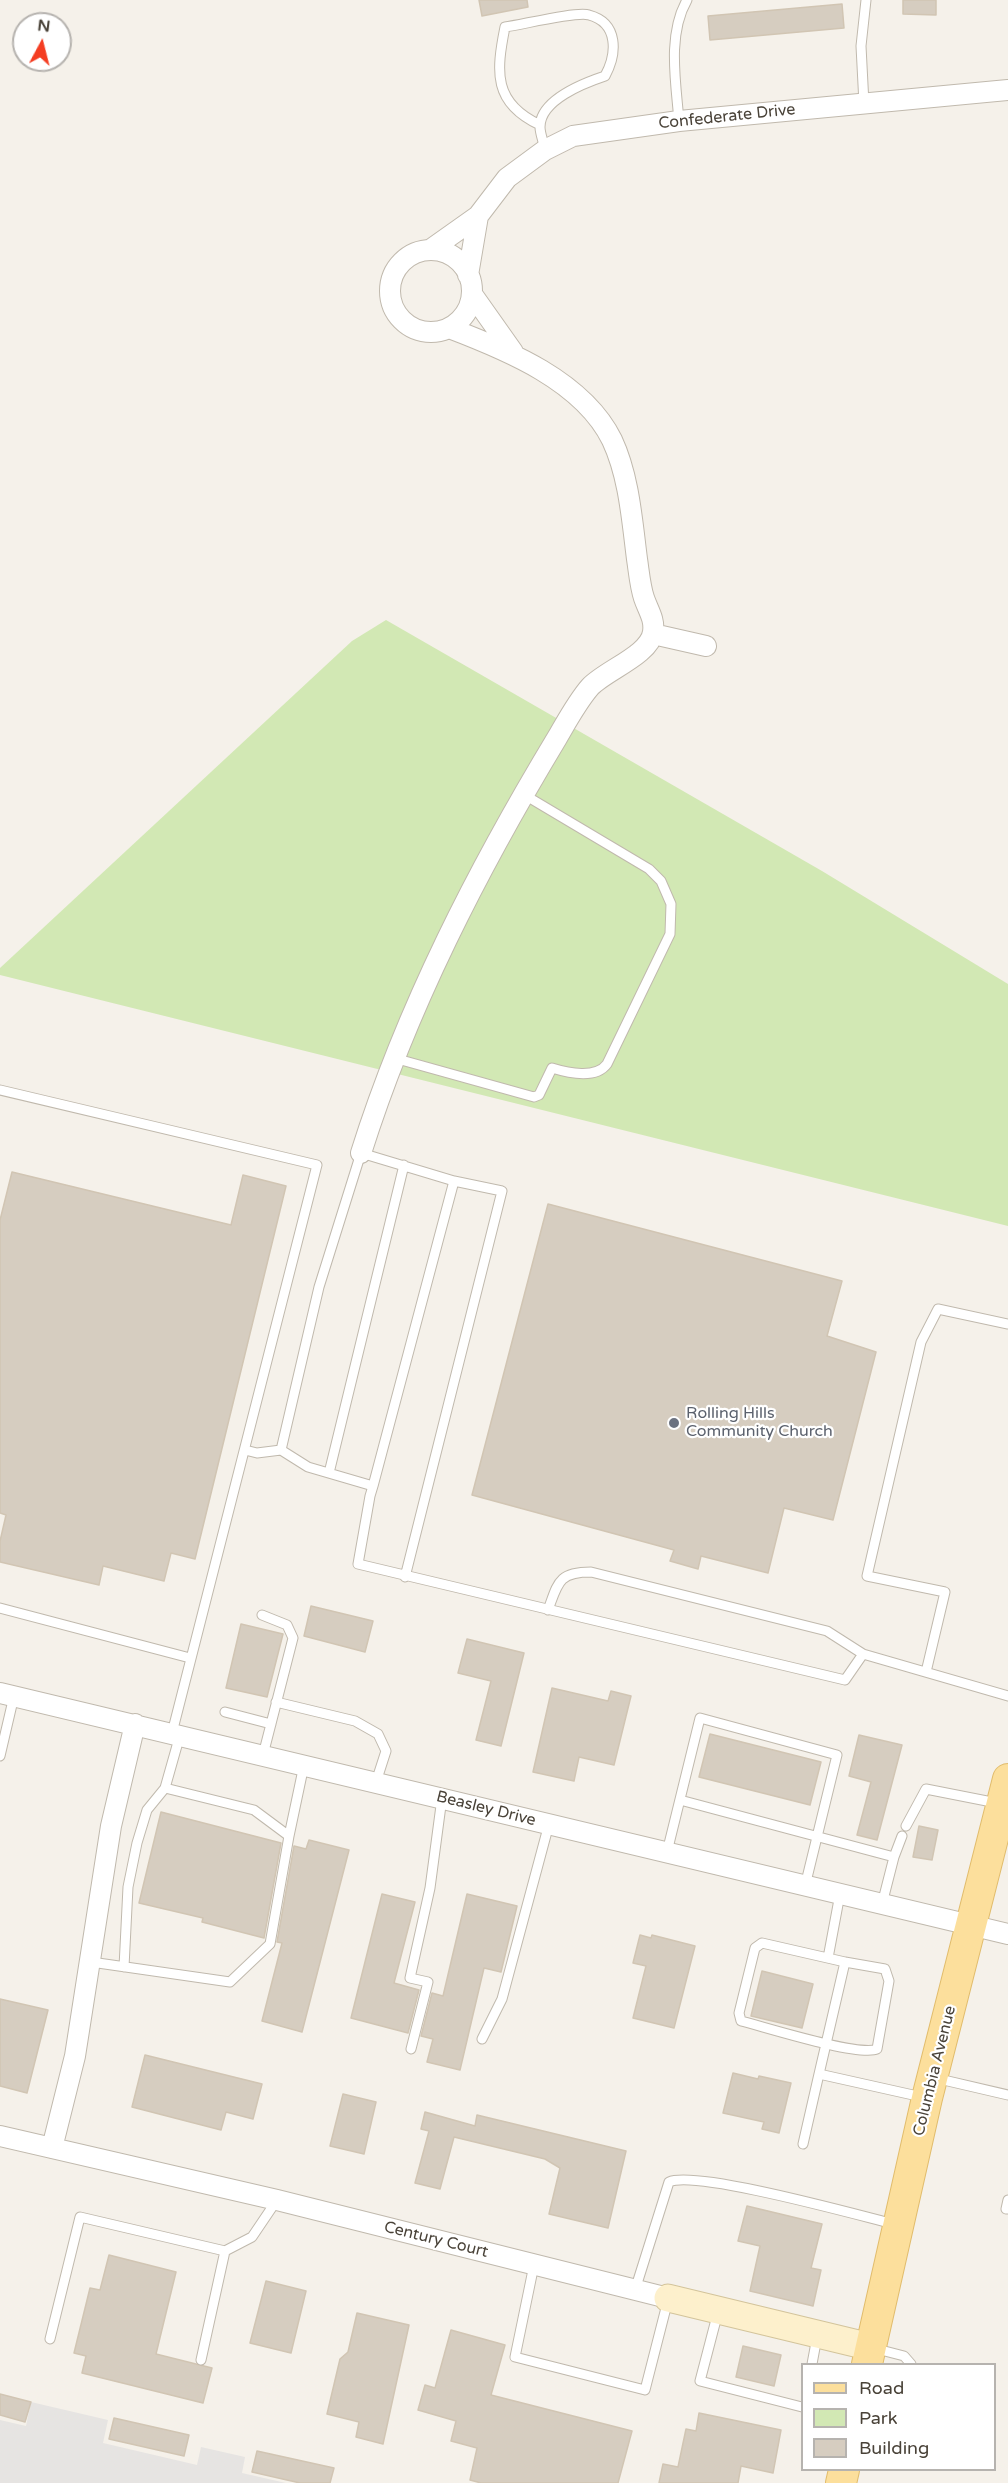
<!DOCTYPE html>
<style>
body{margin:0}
#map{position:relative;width:1008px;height:2483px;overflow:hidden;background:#f5f1ea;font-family:"Varela Round",sans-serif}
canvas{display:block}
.legend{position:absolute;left:801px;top:2363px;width:195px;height:108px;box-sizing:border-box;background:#fff;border:2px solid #b6b3af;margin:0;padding:8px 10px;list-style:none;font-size:18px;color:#494238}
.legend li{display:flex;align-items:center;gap:12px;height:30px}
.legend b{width:30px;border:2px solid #b6b3af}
.north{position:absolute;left:12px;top:12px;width:60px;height:60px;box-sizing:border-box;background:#fff;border:2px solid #b6b3af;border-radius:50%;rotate:7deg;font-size:16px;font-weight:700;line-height:24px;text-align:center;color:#494238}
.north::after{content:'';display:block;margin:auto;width:21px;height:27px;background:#f43d22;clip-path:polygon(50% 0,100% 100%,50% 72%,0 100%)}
</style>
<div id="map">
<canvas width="1008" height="2483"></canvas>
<ul class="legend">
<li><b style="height:8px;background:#fcdf9c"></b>Road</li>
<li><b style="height:16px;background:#d2e8b4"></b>Park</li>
<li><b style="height:16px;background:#d6cdc0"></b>Building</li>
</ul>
<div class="north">N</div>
</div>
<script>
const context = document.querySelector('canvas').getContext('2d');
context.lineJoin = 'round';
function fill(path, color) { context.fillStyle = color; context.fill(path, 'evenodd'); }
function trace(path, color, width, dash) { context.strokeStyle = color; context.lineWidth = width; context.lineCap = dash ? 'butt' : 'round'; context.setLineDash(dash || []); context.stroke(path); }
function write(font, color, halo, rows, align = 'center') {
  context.font = font + ' "Varela Round",sans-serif'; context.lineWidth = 4.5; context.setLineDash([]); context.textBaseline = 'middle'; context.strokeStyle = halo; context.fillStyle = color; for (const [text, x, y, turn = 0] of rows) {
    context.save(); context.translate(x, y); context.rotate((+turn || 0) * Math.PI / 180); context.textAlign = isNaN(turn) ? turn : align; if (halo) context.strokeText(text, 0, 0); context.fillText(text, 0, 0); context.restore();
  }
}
const green = new Path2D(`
 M 386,620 L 822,871 L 1008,984 L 1008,1226 L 0,975 L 0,968 L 352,641 Z`);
const parking = new Path2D(`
 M 31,2402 L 108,2420 L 103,2443 L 197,2465 L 201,2447 L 245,2457 L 242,2473 L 286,2483 L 0,2483 L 0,2420 L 26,2426 Z`);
const building = new Path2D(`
 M 479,0 L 527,0 L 528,7 L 482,16 Z
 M 903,0 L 936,0 L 936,15 L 903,14 Z
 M 842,4 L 844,28 L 710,40 L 708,16 Z
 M 12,1172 L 231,1225 L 243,1175 L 286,1186 L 195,1559 L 171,1553 L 164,1581 L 103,1566 L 99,1585 L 0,1562 L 0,1541 L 6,1515 L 0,1513 L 0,1220 Z
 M 548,1204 L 842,1281 L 827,1336 L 876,1352 L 833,1520 L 784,1508 L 768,1573 L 701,1556 L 698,1569 L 670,1561 L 674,1550 L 472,1495 Z
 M 311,1606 L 373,1621 L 365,1652 L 304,1636 Z
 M 241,1624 L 283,1634 L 267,1697 L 226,1688 Z
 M 467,1639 L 524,1653 L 501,1746 L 476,1740 L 491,1681 L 458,1673 Z
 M 552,1688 L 608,1701 L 611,1691 L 631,1696 L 614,1765 L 579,1757 L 574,1781 L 533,1772 Z
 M 710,1734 L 821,1762 L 810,1805 L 699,1777 Z
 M 859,1735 L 902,1745 L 877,1840 L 857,1835 L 871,1782 L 849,1776 Z
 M 161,1812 L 281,1843 L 264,1938 L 202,1922 L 203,1918 L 139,1903 Z
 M 919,1826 L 938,1830 L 932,1860 L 913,1857 Z
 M 309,1840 L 349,1850 L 302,2032 L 262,2021 L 282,1943 L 277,1942 L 294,1846 L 306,1849 Z
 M 382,1894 L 415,1902 L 394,1983 L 419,1990 L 408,2033 L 351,2018 Z
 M 467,1894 L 517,1906 L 501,1972 L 484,1968 L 460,2070 L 427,2062 L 433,2039 L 421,2036 L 432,1993 L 443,1996 Z
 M 640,1935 L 651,1938 L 652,1935 L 695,1946 L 674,2028 L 633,2018 L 646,1966 L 633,1963 Z
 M 762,1971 L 813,1984 L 802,2028 L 751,2016 Z
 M 0,1999 L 48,2010 L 27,2093 L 0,2086 Z
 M 145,2055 L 262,2084 L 253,2119 L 226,2112 L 221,2130 L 132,2107 Z
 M 733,2073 L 758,2079 L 759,2076 L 791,2083 L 779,2133 L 762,2129 L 764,2122 L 723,2113 Z
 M 343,2094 L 376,2102 L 364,2154 L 330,2146 Z
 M 425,2112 L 475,2126 L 477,2115 L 626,2151 L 608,2228 L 549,2214 L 560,2168 L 545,2159 L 454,2137 L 440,2189 L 415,2183 L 429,2131 L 421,2129 Z
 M 747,2206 L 822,2224 L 811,2268 L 821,2270 L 813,2306 L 750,2291 L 760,2246 L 738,2241 Z
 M 109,2255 L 176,2272 L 156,2354 L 212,2368 L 203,2403 L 82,2373 L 86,2356 L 74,2353 L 90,2288 L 100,2290 Z
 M 266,2281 L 306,2291 L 291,2353 L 250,2343 Z
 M 357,2313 L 409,2325 L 383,2444 L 356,2437 L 359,2422 L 327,2414 L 340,2359 L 348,2352 Z
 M 451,2330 L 505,2345 L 491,2395 L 632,2431 L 618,2483 L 481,2483 L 470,2480 L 477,2448 L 451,2441 L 456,2421 L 418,2410 L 425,2385 L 435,2388 Z
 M 743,2346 L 781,2355 L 774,2386 L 736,2377 Z
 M 0,2394 L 31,2402 L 25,2422 L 0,2415 Z
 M 699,2413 L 781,2430 L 773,2473 L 741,2466 L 738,2483 L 659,2483 L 663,2464 L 678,2467 L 686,2429 L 696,2431 Z
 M 114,2418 L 189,2435 L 184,2456 L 109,2439 Z
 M 257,2451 L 334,2468 L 330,2483 L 300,2483 L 252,2472 Z`);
const service = new Path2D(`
 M 864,104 L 861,46 L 866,0
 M 679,121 C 676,83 667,35 687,0
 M 540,125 C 493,103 496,72 505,27 C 521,25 577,11 589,15 C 619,23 617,54 605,76 C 584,83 540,100 540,127 C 540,134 544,143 545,150
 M 394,1058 L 534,1097 L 539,1095 L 552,1068 C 568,1073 596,1079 607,1064 L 670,934 L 671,904 L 661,881 L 649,869 L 523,794
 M 0,1090 L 317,1165 L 172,1733
 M 245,1450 L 257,1453 L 281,1450
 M 329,1473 L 404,1165
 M 373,1486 L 308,1467 L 281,1450 L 319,1287 L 361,1153 L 454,1181 L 373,1486 L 370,1496 L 358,1564 L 845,1680 L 863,1654 L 1008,1696
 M 405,1577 L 502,1191 L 454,1181
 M 0,1608 L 190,1658
 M 548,1610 C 558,1583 558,1572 591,1572 L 827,1631 L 863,1654
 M 262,1615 L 287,1625 L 293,1638 L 263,1755
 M 926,1672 L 945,1592 L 867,1576 L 921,1342 L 938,1309 L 1008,1324
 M 276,1702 L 355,1721 L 378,1734 L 386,1751 L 376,1782
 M 225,1712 L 271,1724
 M 0,1756 L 14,1696
 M 680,1800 L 894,1857 L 882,1904
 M 906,1826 L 926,1789 L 997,1803
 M 289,1836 L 304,1765
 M 667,1852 L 700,1718 L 837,1755 L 805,1886
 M 894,1857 L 902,1836
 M 828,1958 L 840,1894
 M 91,1962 L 230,1982 L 270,1944 L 289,1836 L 254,1810 L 165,1788 L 180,1735
 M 124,1967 L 128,1887 L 137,1843 L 147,1810 L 165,1788
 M 482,2039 L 502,1999 L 549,1824
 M 411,2049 L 428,1982 L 410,1978 L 430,1888 L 442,1798
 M 819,2074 L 845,1962 L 762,1943 L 755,1948 L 739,2013 L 741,2021 C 765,2027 859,2057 877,2049 L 889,1981 L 885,1969 L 845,1962
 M 935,2078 L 1008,2095
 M 803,2144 L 819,2074 L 922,2097
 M 1008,2200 L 1006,2209 L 1008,2209
 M 534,2265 L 515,2357 L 645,2390 L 668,2300
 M 635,2290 L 669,2182 C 696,2170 857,2215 894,2224
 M 718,2312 L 700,2381 L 802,2407
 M 50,2339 L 80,2217 L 225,2251
 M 873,2348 L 904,2356 L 911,2364
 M 201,2360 L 225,2251 L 252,2237 L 277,2200
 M 812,2364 L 817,2337`);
const minor = new Path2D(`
 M 430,250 L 478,216 L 507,178 L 545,150 L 573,136 L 679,121 L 1008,90
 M390 291a41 41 0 1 1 82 0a41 41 0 1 1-82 0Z
 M 468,275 L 478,216
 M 472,294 L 513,352
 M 653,634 L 706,646
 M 361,1153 C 407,1007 478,869 557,738 C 567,721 577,702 590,687 C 606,670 650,655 653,632 C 655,619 648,610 644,598 C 640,586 639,572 637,559 C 632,520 629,476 612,440 C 583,381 507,350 449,328
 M 0,1693 L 1008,1934
 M 0,2136 L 277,2200 L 668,2298
 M 52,2148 L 75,2056 L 111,1826 L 135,1724`);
const secondary = new Path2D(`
 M 668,2298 L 871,2347`);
const primary = new Path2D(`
 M 867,2364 L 927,2098 L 1008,1779
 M 841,2483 L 844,2470`);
const markers = [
 [674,1423,6,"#6b7280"]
];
const streetNames = [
 ["Confederate Drive",727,117,-6],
 ["Beasley Drive",486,1809,14],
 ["Columbia Avenue",935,2071,-76],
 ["Century Court",436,2240,14]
];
const worshipNames = [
 ["Rolling Hills",686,1414],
 ["Community Church",686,1432]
];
fill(green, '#d2e8b4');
fill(parking, '#e6e4e2');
fill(building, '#d6cdc0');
trace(building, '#d1c5b3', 1.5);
trace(service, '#c0b9ad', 11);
trace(minor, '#c0b9ad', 22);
trace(secondary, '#d3c49b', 29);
trace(primary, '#e1bc6c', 32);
trace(service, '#fff', 9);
trace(minor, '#fff', 20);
trace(secondary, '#fdf0cc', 27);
trace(primary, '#fcdf9c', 30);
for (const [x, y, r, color] of markers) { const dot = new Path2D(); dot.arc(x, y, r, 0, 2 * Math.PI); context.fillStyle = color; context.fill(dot); trace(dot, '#fff', 2); }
write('16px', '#494238', '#fff', streetNames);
write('16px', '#5b616d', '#fff', worshipNames, 'left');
</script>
